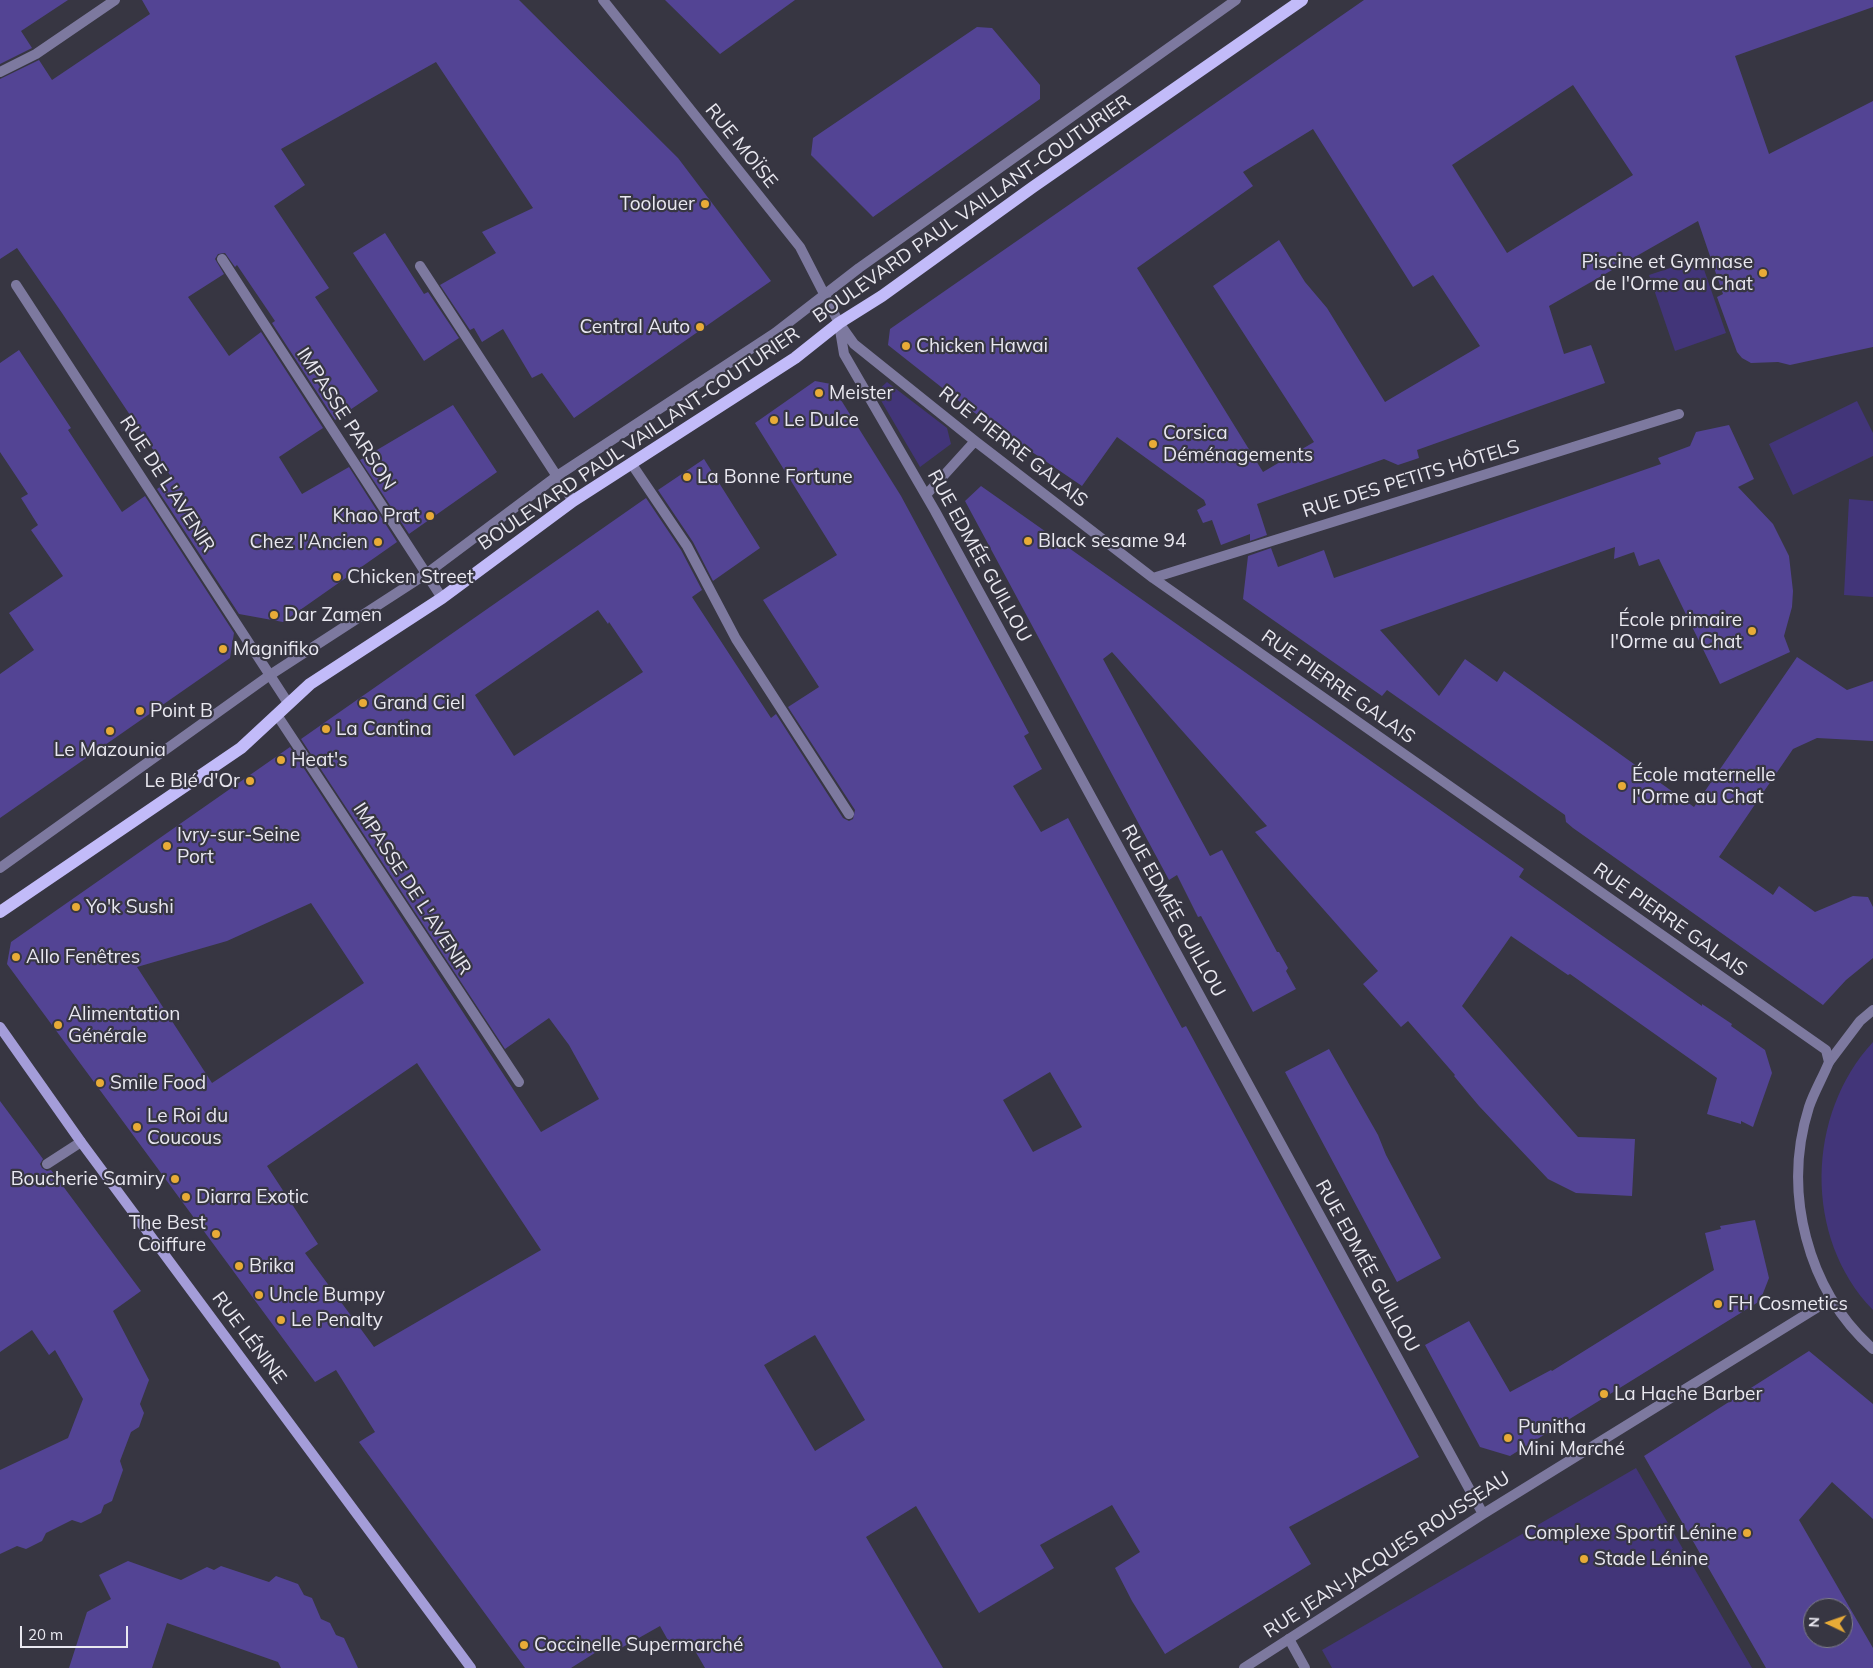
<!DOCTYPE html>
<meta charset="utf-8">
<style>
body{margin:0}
#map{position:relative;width:1873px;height:1668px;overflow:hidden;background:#373642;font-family:Mulish,sans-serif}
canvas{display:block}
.north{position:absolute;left:1803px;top:1598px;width:50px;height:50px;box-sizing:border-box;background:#373642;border:1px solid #7e7d88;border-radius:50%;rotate:273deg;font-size:14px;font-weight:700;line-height:20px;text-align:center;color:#e9e8f0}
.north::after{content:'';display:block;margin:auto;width:18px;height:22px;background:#e8ab37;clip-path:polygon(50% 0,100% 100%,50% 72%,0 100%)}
.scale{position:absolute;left:20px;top:1626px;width:108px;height:22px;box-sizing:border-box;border:2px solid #e9e8f0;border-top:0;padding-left:6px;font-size:15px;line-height:18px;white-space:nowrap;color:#e9e8f0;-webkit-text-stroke:4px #373642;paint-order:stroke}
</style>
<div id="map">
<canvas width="1873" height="1668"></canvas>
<div class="north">N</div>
<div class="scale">20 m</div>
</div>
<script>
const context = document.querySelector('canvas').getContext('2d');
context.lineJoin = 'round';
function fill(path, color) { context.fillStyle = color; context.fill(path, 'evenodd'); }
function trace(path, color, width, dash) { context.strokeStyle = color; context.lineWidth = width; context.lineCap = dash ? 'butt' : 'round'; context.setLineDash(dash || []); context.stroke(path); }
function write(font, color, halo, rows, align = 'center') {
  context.font = font + ' Mulish,sans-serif'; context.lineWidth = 4.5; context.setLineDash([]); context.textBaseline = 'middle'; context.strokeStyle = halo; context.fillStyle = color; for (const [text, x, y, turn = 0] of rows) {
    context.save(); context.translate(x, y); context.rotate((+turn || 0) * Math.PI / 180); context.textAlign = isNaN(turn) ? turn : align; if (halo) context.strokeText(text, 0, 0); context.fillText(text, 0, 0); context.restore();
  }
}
const green = new Path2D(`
 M 1700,258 L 1726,333 L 1675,351 L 1649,275 Z
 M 887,382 L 947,428 L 951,444 L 920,467 L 876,392 Z
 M 1857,401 L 1873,433 L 1873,456 L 1793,495 L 1769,444 Z
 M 1849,499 L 1873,501 L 1873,597 L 1844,595 Z
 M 1873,1042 L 1873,1310 C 1803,1238 1806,1114 1873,1042 Z
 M 1636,1468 L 1752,1668 L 1332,1668 L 1322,1650 Z`);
const building = new Path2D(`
 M 0,0 L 68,0 L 21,31 L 32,48 L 0,64 Z
 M 142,0 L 519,0 L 678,158 L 771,281 L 574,418 L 542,373 L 532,378 L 503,329 L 482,342 L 474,328 L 470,330 L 440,285 L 496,253 L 482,232 L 533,208 L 436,62 L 281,149 L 305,185 L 274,206 L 329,288 L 315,297 L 378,391 L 335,420 L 272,323 L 275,321 L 237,265 L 235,267 L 225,253 L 218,254 L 215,259 L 224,274 L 188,297 L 229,356 L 261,332 L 323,428 L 279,457 L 302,494 L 349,467 L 397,542 L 283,622 L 239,614 L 157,489 L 172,478 L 62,313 L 17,248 L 0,259 L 0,79 L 39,60 L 52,80 L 150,14 Z
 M 665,0 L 795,0 L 720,54 Z
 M 1364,0 L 1873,0 L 1873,7 L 1735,56 L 1769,154 L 1873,101 L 1873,347 L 1790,365 L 1778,362 L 1751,363 L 1742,358 L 1737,352 L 1717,297 L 1723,294 L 1698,221 L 1549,306 L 1564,354 L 1591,345 L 1605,383 L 1417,450 L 1419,458 L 1398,465 L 1384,459 L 1257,504 L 1267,535 L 1250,541 L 1250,534 L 1221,545 L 1212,520 L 1203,523 L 1197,510 L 1206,505 L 1204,500 L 1117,437 L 1082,486 L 969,409 L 888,345 L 890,329 ZM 1573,85 L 1633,175 L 1507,253 L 1452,165 ZM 1313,129 L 1413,287 L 1433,275 L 1480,346 L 1385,402 L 1327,308 L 1305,282 L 1279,240 L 1213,286 L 1314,442 L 1263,472 L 1137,268 L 1253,186 L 1243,172 Z
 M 977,27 L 992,28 L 1040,85 L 1040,99 L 873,217 L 811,155 L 813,138 Z
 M 385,233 L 424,294 L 428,292 L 459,338 L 424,361 L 353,253 Z
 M 19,350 L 71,428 L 68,430 L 122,512 L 145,496 L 234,633 L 230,658 L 0,818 L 0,674 L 34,650 L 9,613 L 63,576 L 31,530 L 38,525 L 21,498 L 28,494 L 0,452 L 0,363 Z
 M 815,381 L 831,384 L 901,496 L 1029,733 L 1024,736 L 1042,769 L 1013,786 L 1041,832 L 1068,818 L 1182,1028 L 1186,1026 L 1419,1457 L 1289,1527 L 1311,1564 L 1165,1654 L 1132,1601 L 1115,1568 L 1140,1552 L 1112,1505 L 1040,1545 L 1054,1568 L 979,1613 L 916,1506 L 866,1537 L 943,1668 L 705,1668 L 690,1642 L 674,1651 L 660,1626 L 614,1652 L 609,1644 L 571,1668 L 525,1668 L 359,1442 L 375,1432 L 336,1370 L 315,1382 L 7,964 L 11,942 L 290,747 L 541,1132 L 599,1099 L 569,1045 L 549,1018 L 505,1049 L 301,739 L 646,498 L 681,550 L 702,590 L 692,597 L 771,718 L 776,714 L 843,818 L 849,821 L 853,819 L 855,810 L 788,707 L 819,687 L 763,600 L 837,555 L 755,423 ZM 598,610 L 608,624 L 609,622 L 643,672 L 514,756 L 475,695 ZM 311,903 L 364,983 L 212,1083 L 137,967 L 227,941 ZM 417,1063 L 541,1250 L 374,1347 L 305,1253 L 318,1244 L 267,1166 ZM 1050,1072 L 1082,1127 L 1033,1152 L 1003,1100 ZM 815,1335 L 865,1420 L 815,1451 L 764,1365 Z
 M 453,405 L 497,472 L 409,534 L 360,460 Z
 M 1729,425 L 1754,479 L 1738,487 L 1773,524 L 1789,556 L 1793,591 L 1792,607 L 1784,636 L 1790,652 L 1720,684 L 1659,559 L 1639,566 L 1634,552 L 1614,559 L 1615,547 L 1380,630 L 1439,696 L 1465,659 L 1497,682 L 1504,671 L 1694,807 L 1797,657 L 1847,690 L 1873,681 L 1873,741 L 1817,738 L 1793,749 L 1719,857 L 1773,895 L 1779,886 L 1815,912 L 1853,896 L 1868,897 L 1873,907 L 1873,958 L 1846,980 L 1823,1005 L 1573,828 L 1566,822 L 1565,815 L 1387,690 L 1382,696 L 1243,599 L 1248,556 L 1271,548 L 1278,567 L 1324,550 L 1334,578 L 1661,464 L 1658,458 L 1690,446 L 1696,432 Z
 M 704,459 L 760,548 L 713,581 L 693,542 L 658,490 Z
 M 981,486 L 1524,869 L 1519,877 L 1702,1006 L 1702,1004 L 1732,1024 L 1731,1026 L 1765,1050 L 1772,1073 L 1753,1127 L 1741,1121 L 1741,1124 L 1707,1114 L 1717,1078 L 1570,974 L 1568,975 L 1511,936 L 1462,1006 L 1578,1137 L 1635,1139 L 1632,1196 L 1576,1193 L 1548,1179 L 1479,1106 L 1454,1076 L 1455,1075 L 1408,1021 L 1401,1027 L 1363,984 L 1378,971 L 1255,832 L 1267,826 L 1112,652 L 1103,659 L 1210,856 L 1222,850 L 1277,952 L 1279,952 L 1288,968 L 1286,971 L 1296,989 L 1253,1012 L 1201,916 L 1198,917 L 1177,875 L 1169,880 L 965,501 Z
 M 1329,1049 L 1378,1135 L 1386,1155 L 1441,1258 L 1397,1282 L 1285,1072 Z
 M 0,1101 L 43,1159 L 40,1164 L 42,1168 L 47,1171 L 51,1170 L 141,1291 L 113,1311 L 149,1380 L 140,1404 L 144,1413 L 139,1427 L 131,1432 L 120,1461 L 123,1470 L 112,1501 L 104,1505 L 101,1513 L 81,1523 L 72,1520 L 46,1533 L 42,1541 L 26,1549 L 17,1546 L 0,1554 L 0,1470 L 68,1438 L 83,1399 L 55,1350 L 49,1355 L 32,1330 L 0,1352 Z
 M 1755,1220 L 1769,1278 L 1760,1301 L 1510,1456 L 1480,1447 L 1425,1345 L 1469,1321 L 1510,1392 L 1551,1370 L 1552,1371 L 1714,1270 L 1705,1233 L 1721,1229 L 1720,1226 Z
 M 1809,1351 L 1873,1404 L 1873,1519 L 1832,1482 L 1799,1520 L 1873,1648 L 1873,1668 L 1766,1668 L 1644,1456 ZM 1813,1608 L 1843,1608 L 1843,1638 L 1813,1638 Z
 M 128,1561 L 181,1580 L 207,1567 L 214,1570 L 221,1566 L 269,1582 L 276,1576 L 298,1584 L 304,1595 L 312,1598 L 321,1619 L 330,1623 L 336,1635 L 344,1638 L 358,1668 L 281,1668 L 278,1662 L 167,1623 L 152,1668 L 69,1668 L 87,1612 L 111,1599 L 99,1575 Z`);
const service = new Path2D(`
 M 0,72 L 36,54 L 115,0
 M 222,259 L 442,598
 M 420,266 L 573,501
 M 631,463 L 687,546 L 736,639 L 849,814
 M 277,715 L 519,1082
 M 0,868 L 270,675 L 426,574 L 557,476 L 775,333 L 859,268 L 1236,0
 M 47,1164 L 81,1142
 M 1289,1639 L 1305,1668`);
const pedestrian = new Path2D(`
 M 1829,1062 L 1860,1021 L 1873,1010`);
const minor = new Path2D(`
 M 603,0 L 800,247 L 839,323 L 854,344 L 975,441 L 1153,578 L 1826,1050 L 1829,1062 C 1823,1077 1814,1092 1809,1107 C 1782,1192 1807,1290 1873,1349
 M 16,285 L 288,703
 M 839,324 L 844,354 L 935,511 L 1483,1514
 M 926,495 L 975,441
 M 1153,578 L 1679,414
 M 1244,1668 L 1483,1514 L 1831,1299`);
const secondary = new Path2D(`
 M 0,1027 L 81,1142 L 471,1668`);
const primary = new Path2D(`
 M 0,912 L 241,748 L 310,684 L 442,598 L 573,501 L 795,358 L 839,323 L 882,296 L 1033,187 L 1302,0`);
const markers = [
 [705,204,5,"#e8ab37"],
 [1763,273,5,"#e8ab37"],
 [700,327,5,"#e8ab37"],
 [906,346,5,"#e8ab37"],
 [819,393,5,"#e8ab37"],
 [774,420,5,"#e8ab37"],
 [1153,444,5,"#e8ab37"],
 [687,477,5,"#e8ab37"],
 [430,516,5,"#e8ab37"],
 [1028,541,5,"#e8ab37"],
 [378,542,5,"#e8ab37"],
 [337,577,5,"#e8ab37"],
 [274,615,5,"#e8ab37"],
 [1752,631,5,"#e8ab37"],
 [223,649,5,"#e8ab37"],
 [363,703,5,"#e8ab37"],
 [140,711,5,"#e8ab37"],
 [326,729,5,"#e8ab37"],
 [110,731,5,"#e8ab37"],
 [281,760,5,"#e8ab37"],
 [250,781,5,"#e8ab37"],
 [1622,786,5,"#e8ab37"],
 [167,846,5,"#e8ab37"],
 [76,907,5,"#e8ab37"],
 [16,957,5,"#e8ab37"],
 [58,1025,5,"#e8ab37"],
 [100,1083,5,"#e8ab37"],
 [137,1127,5,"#e8ab37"],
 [175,1179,5,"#e8ab37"],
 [186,1197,5,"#e8ab37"],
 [216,1234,5,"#e8ab37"],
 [239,1266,5,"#e8ab37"],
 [259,1295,5,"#e8ab37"],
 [1718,1304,5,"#e8ab37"],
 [281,1320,5,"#e8ab37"],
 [1604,1394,5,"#e8ab37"],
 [1508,1438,5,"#e8ab37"],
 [1747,1533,5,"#e8ab37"],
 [1584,1559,5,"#e8ab37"],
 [524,1645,5,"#e8ab37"]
];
const streetNames = [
 ["RUE MOÏSE",741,146,51],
 ["BOULEVARD PAUL VAILLANT-COUTURIER",972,209,-35],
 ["IMPASSE PARSON",346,419,57],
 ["BOULEVARD PAUL VAILLANT-COUTURIER",639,439,-34],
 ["RUE PIERRE GALAIS",1013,447,38],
 ["RUE DES PETITS HÔTELS",1411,479,-17],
 ["RUE DE L'AVENIR",167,484,57],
 ["RUE EDMÉE GUILLOU",979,556,61],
 ["RUE PIERRE GALAIS",1338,687,35],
 ["IMPASSE DE L'AVENIR",412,889,57],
 ["RUE EDMÉE GUILLOU",1173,911,61],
 ["RUE PIERRE GALAIS",1670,920,35],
 ["RUE EDMÉE GUILLOU",1367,1266,61],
 ["RUE LÉNINE",249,1338,53],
 ["RUE JEAN-JACQUES ROUSSEAU",1387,1555,-33]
];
const poiNames = [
 ["Toolouer",695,204,"right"],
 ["Piscine et Gymnase",1753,262,"right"],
 ["de l'Orme au Chat",1753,284,"right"],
 ["Central Auto",690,327,"right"],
 ["Chicken Hawai",916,346],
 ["Meister",829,393],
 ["Le Dulce",784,420],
 ["Corsica",1163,433],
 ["Déménagements",1163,455],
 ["La Bonne Fortune",697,477],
 ["Khao Prat",420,516,"right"],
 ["Black sesame 94",1038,541],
 ["Chez l'Ancien",368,542,"right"],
 ["Chicken Street",347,577],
 ["Dar Zamen",284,615],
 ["École primaire",1742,620,"right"],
 ["l'Orme au Chat",1742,642,"right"],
 ["Magnifiko",233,649],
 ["Grand Ciel",373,703],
 ["Point B",150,711],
 ["La Cantina",336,729],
 ["Le Mazounia",110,750,"center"],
 ["Heat's",291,760],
 ["École maternelle",1632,775],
 ["l'Orme au Chat",1632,797],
 ["Le Blé d'Or",240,781,"right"],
 ["Ivry-sur-Seine",177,835],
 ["Port",177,857],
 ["Yo'k Sushi",86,907],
 ["Allo Fenêtres",26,957],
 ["Alimentation",68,1014],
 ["Générale",68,1036],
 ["Smile Food",110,1083],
 ["Le Roi du",147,1116],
 ["Coucous",147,1138],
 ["Boucherie Samiry",165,1179,"right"],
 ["Diarra Exotic",196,1197],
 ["The Best",206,1223,"right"],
 ["Coiffure",206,1245,"right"],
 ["Brika",249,1266],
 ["Uncle Bumpy",269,1295],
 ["FH Cosmetics",1728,1304],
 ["Le Penalty",291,1320],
 ["La Hache Barber",1614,1394],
 ["Punitha",1518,1427],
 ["Mini Marché",1518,1449],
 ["Complexe Sportif Lénine",1737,1533,"right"],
 ["Stade Lénine",1594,1559],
 ["Coccinelle Supermarché",534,1645]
];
fill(green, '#423579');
fill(building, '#534494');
trace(service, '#7d799f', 10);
trace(pedestrian, '#7d799f', 10);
trace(minor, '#7d799f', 10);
trace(secondary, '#a49dd9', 10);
trace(primary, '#c2bbf9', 12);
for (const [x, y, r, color] of markers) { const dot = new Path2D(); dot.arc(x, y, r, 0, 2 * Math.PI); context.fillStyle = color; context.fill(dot); trace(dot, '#373642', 2); }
write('19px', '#e9e8f0', '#373642', streetNames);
write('19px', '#e9e8f0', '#373642', poiNames, 'left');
</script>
